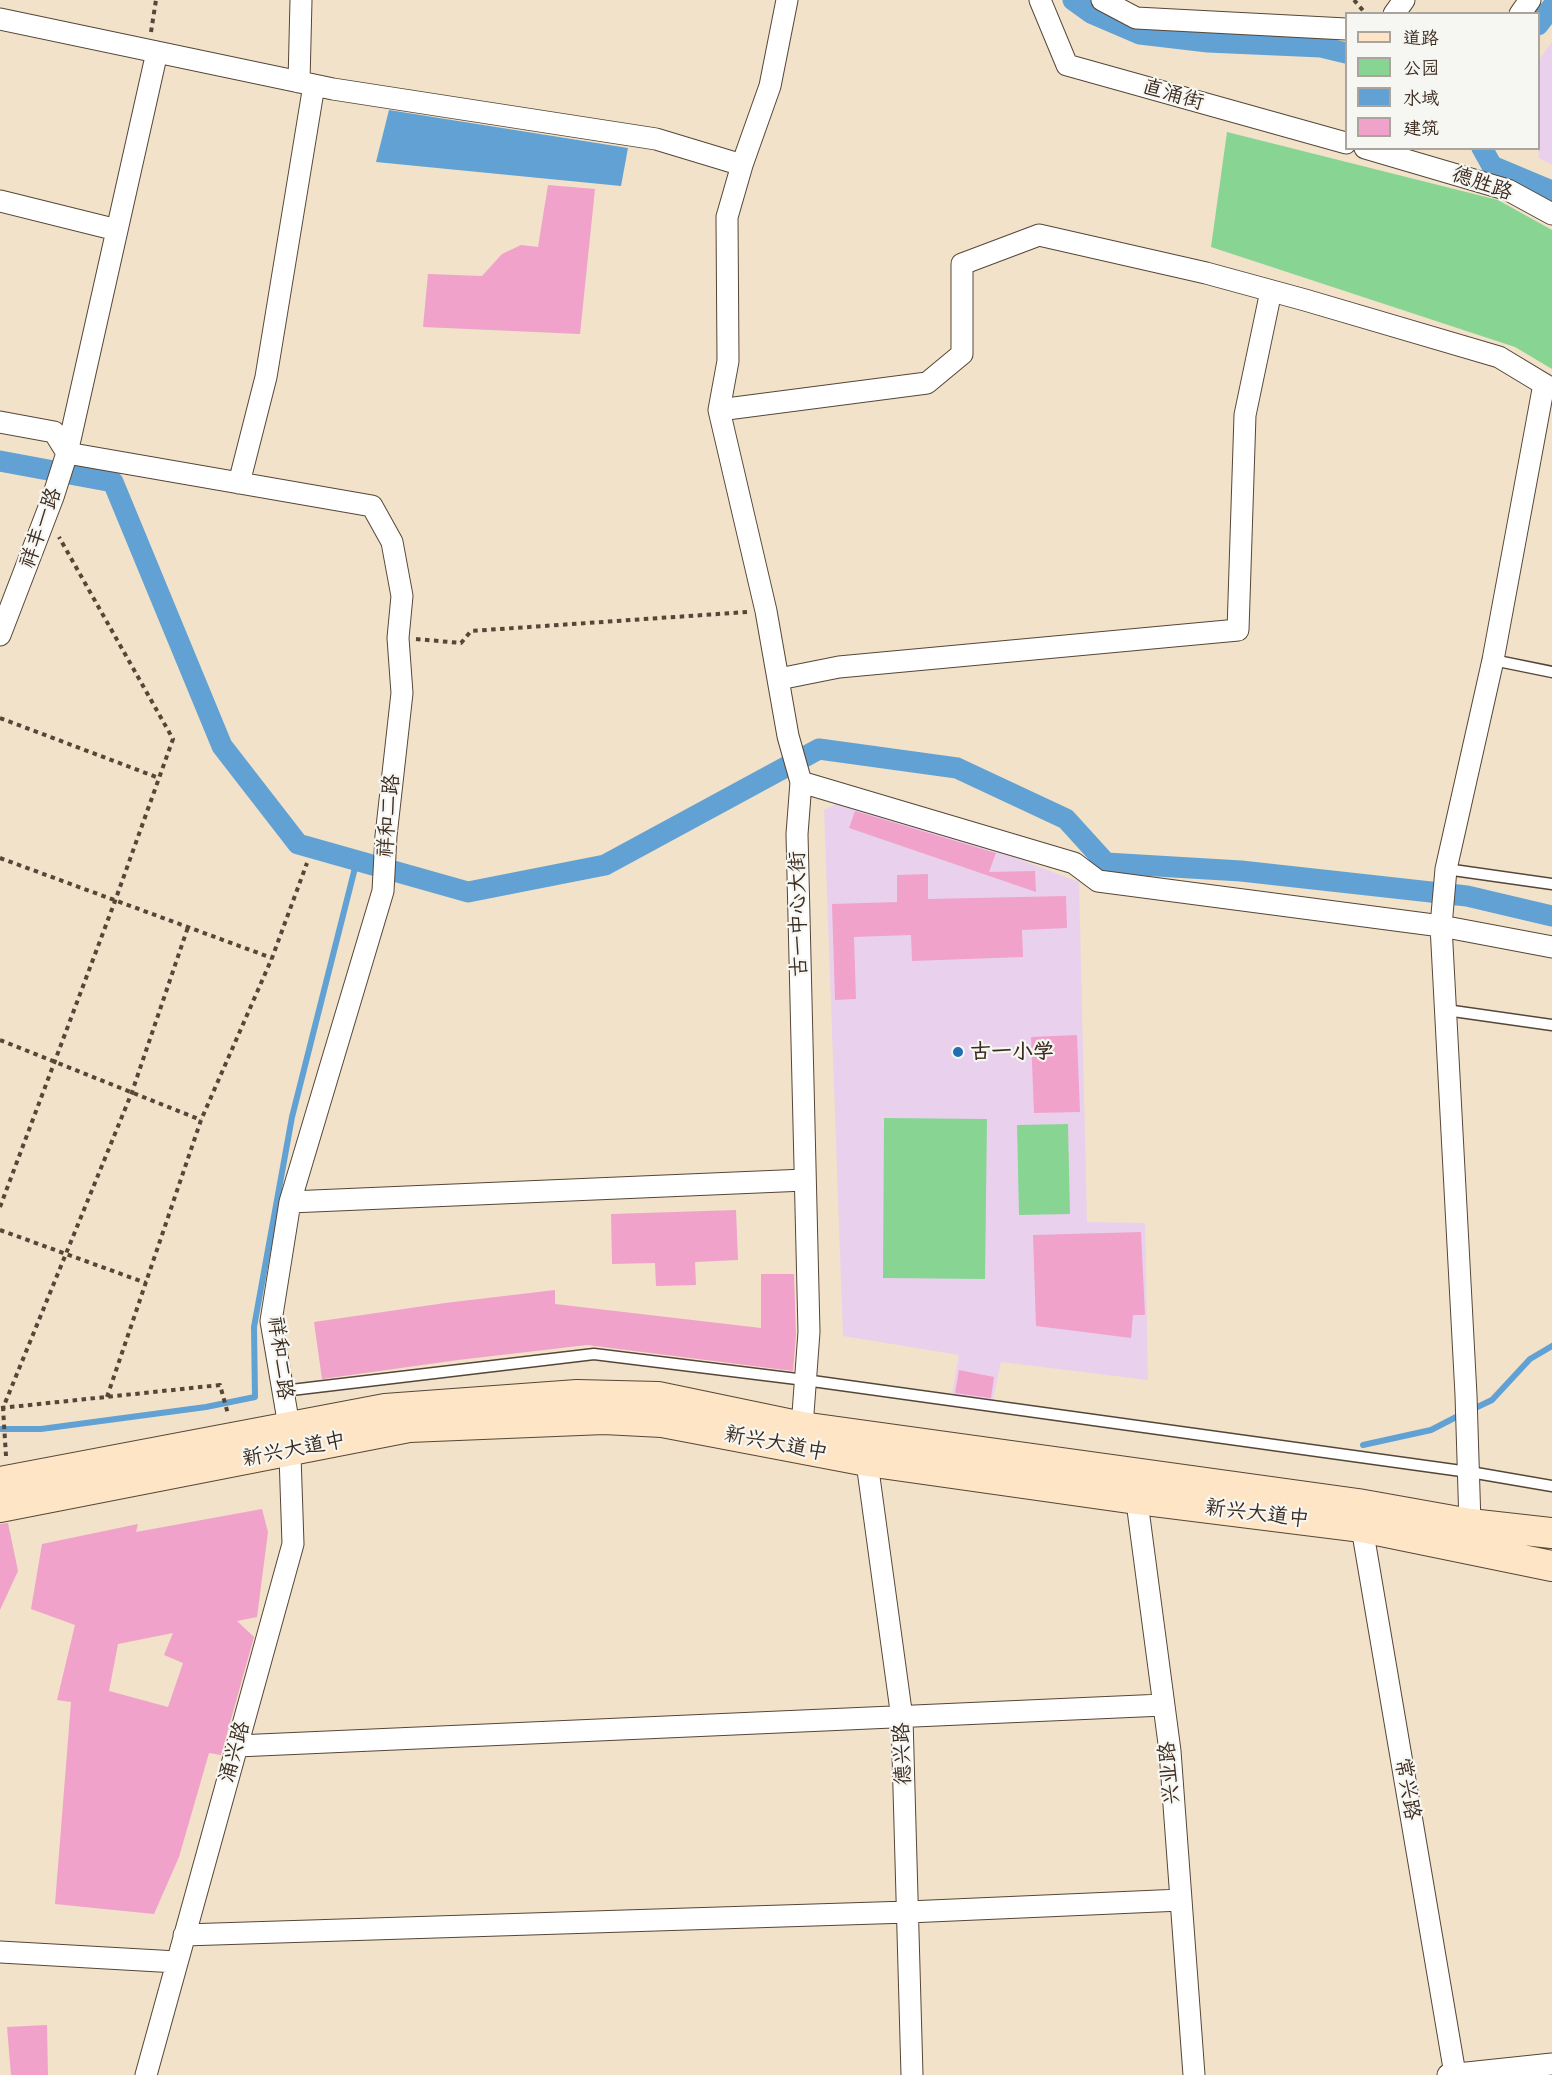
<!DOCTYPE html>
<meta charset="utf-8">
<style>
body{margin:0}
#map{position:relative;width:1552px;height:2075px;overflow:hidden;background:#f1e2c9;font-family:"Patrick Hand","LXGW WenKai TC",sans-serif}
canvas{display:block}
.legend{position:absolute;left:1345px;top:12px;width:195px;height:138px;box-sizing:border-box;background:#f6f6f2;border:2px solid #aba49d;margin:0;padding:8px 10px;list-style:none;font-size:18px;color:#3b2a1e}
.legend li{display:flex;align-items:center;gap:12px;height:30px}
.legend b{width:30px;border:2px solid #aba49d}
</style>
<div id="map">
<canvas width="1552" height="2075"></canvas>
<ul class="legend">
<li><b style="height:8px;background:#fde5c5"></b>道路</li>
<li><b style="height:16px;background:#88d593"></b>公园</li>
<li><b style="height:16px;background:#61a1d4"></b>水域</li>
<li><b style="height:16px;background:#f0a2cb"></b>建筑</li>
</ul>
</div>
<script>
const context = document.querySelector('canvas').getContext('2d');
context.lineJoin = 'round';
function fill(path, color) { context.fillStyle = color; context.fill(path, 'evenodd'); }
function trace(path, color, width, dash) { context.strokeStyle = color; context.lineWidth = width; context.lineCap = dash ? 'butt' : 'round'; context.setLineDash(dash || []); context.stroke(path); }
function write(font, color, halo, rows, align = 'center') {
  context.font = font + ' "Patrick Hand","LXGW WenKai TC",sans-serif'; context.lineWidth = 4.5; context.setLineDash([]); context.textBaseline = 'middle'; context.strokeStyle = halo; context.fillStyle = color; for (const [text, x, y, turn = 0] of rows) {
    context.save(); context.translate(x, y); context.rotate((+turn || 0) * Math.PI / 180); context.textAlign = isNaN(turn) ? turn : align; if (halo) context.strokeText(text, 0, 0); context.fillText(text, 0, 0); context.restore();
  }
}
const built = new Path2D(`
 M 1552,42 L 1552,165 L 1539,158 L 1538,149 L 1539,60 Z
 M 847,799 L 997,851 L 1079,882 L 1087,1222 L 1145,1223 L 1148,1380 L 1001,1362 L 991,1408 L 951,1400 L 959,1355 L 843,1336 L 824,810 Z`);
const green = new Path2D(`
 M 1227,132 L 1498,200 L 1552,230 L 1552,369 L 1515,347 L 1211,247 Z
 M 884,1118 L 987,1119 L 985,1279 L 883,1278 Z
 M 1068,1124 L 1070,1214 L 1019,1215 L 1017,1125 Z`);
const water = new Path2D(`
 M 389,110 L 628,148 L 621,186 L 376,162 Z`);
const stream = new Path2D(`
 M 1471,1410 L 1492,1400 L 1530,1359 L 1552,1346
 M 0,1429 L 41,1429 L 206,1407 L 255,1397 L 254,1327 L 292,1117 L 357,860
 M 1363,1445 L 1431,1430 L 1462,1414`);
const canal = new Path2D(`
 M 1073,0 L 1091,13 L 1140,34 L 1208,42 L 1321,47 L 1346,53
 M 1538,25 L 1552,7
 M 1482,148 L 1492,166 L 1552,191
 M 0,461 L 113,482 L 222,746 L 298,844 L 468,892 L 605,865 L 819,749 L 957,768 L 1066,819 L 1106,863 L 1241,871 L 1467,896 L 1552,916`);
const building = new Path2D(`
 M 548,185 L 595,189 L 580,334 L 423,327 L 428,274 L 482,276 L 502,254 L 521,245 L 538,247 Z
 M 855,811 L 996,853 L 989,872 L 1035,871 L 1036,892 L 849,828 Z
 M 928,874 L 928,899 L 1066,896 L 1067,928 L 1022,930 L 1023,957 L 912,961 L 911,935 L 854,937 L 856,999 L 835,1000 L 832,904 L 897,902 L 897,875 Z
 M 1077,1035 L 1080,1112 L 1034,1113 L 1031,1037 Z
 M 736,1210 L 738,1260 L 695,1262 L 696,1285 L 656,1286 L 655,1263 L 612,1264 L 611,1214 Z
 M 1141,1232 L 1145,1315 L 1133,1315 L 1131,1338 L 1036,1326 L 1033,1235 Z
 M 761,1274 L 794,1274 L 796,1335 L 793,1371 L 587,1345 L 458,1360 L 322,1379 L 314,1322 L 445,1303 L 555,1290 L 555,1304 L 761,1328 Z
 M 959,1370 L 994,1377 L 991,1398 L 955,1393 Z
 M 262,1509 L 268,1532 L 257,1617 L 237,1621 L 254,1637 L 221,1755 L 209,1753 L 179,1857 L 154,1914 L 55,1904 L 71,1702 L 57,1700 L 75,1625 L 31,1609 L 42,1544 L 138,1524 L 136,1532 ZM 173,1633 L 164,1655 L 183,1663 L 168,1707 L 109,1691 L 118,1644 Z
 M 8,1523 L 18,1571 L 0,1610 L 0,1524 Z
 M 47,2025 L 48,2075 L 11,2075 L 7,2027 Z`);
const path = new Path2D(`
 M 1354,0 L 1366,14
 M 151,32 L 156,0
 M 416,639 L 461,643 L 471,631 L 747,612
 M 0,718 L 159,778
 M 0,858 L 272,958
 M 0,1040 L 201,1120
 M 0,1207 L 115,901 L 173,739 L 59,537
 M 0,1230 L 146,1283
 M 107,1397 L 201,1120 L 272,958 L 307,863
 M 1,1408 L 220,1385 L 228,1414
 M 6,1456 L 3,1408 L 132,1092 L 188,927`);
const lane = new Path2D(`
 M 1493,660 L 1552,672
 M 1446,869 L 1552,884
 M 1446,1010 L 1552,1025
 M 283,1391 L 594,1354 L 805,1380 L 1476,1473 L 1552,1486`);
const street = new Path2D(`
 M 1040,0 L 1067,65 L 1346,143
 M 1102,0 L 1136,18 L 1346,29
 M 1394,14 L 1404,0
 M 1520,14 L 1530,0
 M 0,19 L 333,89 L 656,139 L 742,165 L 727,217 L 728,361 L 719,410 L 766,611 L 788,736 L 801,782 L 797,834 L 809,1332 L 802,1427
 M 299,82 L 301,0
 M 1365,148 L 1508,190 L 1552,214
 M 742,165 L 770,86 L 787,0
 M 0,201 L 117,230
 M 719,410 L 927,383 L 962,354 L 962,264 L 1039,235 L 1206,273 L 1305,300 L 1499,357 L 1552,389
 M 0,422 L 54,432 L 67,453
 M 67,453 L 372,506 L 392,542 L 402,596 L 398,638 L 402,693 L 386,836 L 383,891 L 290,1202 L 271,1321 L 289,1426 L 293,1544 L 146,2075
 M 239,483 L 266,377 L 314,85
 M 0,635 L 53,497 L 67,453 L 157,52
 M 779,679 L 839,667 L 1238,630 L 1245,415 L 1271,291
 M 801,782 L 1074,863 L 1098,881 L 1441,926 L 1552,947
 M 290,1202 L 805,1180
 M 865,1448 L 902,1718 L 912,2075
 M 1135,1487 L 1170,1751 L 1194,2075
 M 1360,1516 L 1455,2074
 M 1470,1524 L 1466,1395 L 1441,926 L 1446,869 L 1493,660 L 1544,384
 M 237,1746 L 1163,1705
 M 184,1935 L 908,1912 L 1181,1900
 M 0,1952 L 177,1962
 M 1448,2075 L 1552,2064`);
const secondary = new Path2D(`
 M 0,1482 L 385,1409 L 577,1395 L 658,1397 L 802,1427 L 1358,1504 L 1470,1524 L 1552,1533
 M 0,1507 L 409,1427 L 604,1419 L 662,1422 L 867,1461 L 1136,1499 L 1362,1527 L 1552,1566`);
const markers = [
 [958,1052,6,"#1f6fb2"]
];
const streetNames = [
 ["直涌街",1173,95,16],
 ["德胜路",1482,184,19],
 ["祥丰一路",41,528,-70],
 ["祥和二路",389,816,-85],
 ["古一中心大街",799,914,-91],
 ["祥和二路",280,1358,83],
 ["新兴大道中",776,1444,11],
 ["新兴大道中",294,1450,-11],
 ["新兴大道中",1257,1514,7],
 ["涌兴路",235,1752,-74],
 ["德兴路",903,1754,-92],
 ["兴业路",1170,1773,-95],
 ["常兴路",1407,1789,80]
];
const poiNames = [
 ["古一小学",970,1052]
];
fill(built, '#e9d1ed');
fill(green, '#88d593');
fill(water, '#61a1d4');
trace(stream, '#61a1d4', 6);
trace(canal, '#61a1d4', 21);
fill(building, '#f0a2cb');
trace(lane, '#564638', 13);
trace(street, '#564638', 23);
trace(secondary, '#564638', 32);
trace(path, '#564638', 4, [4.5, 4.5]);
trace(lane, '#fff', 10);
trace(street, '#fff', 21);
trace(secondary, '#fde5c5', 30);
for (const [x, y, r, color] of markers) { const dot = new Path2D(); dot.arc(x, y, r, 0, 2 * Math.PI); context.fillStyle = color; context.fill(dot); trace(dot, '#f6f6f2', 2); }
write('21px', '#3b2a1e', '#f6f6f2', streetNames);
write('bold 21px', '#3b2a1e', '#f6f6f2', poiNames, 'left');
</script>
